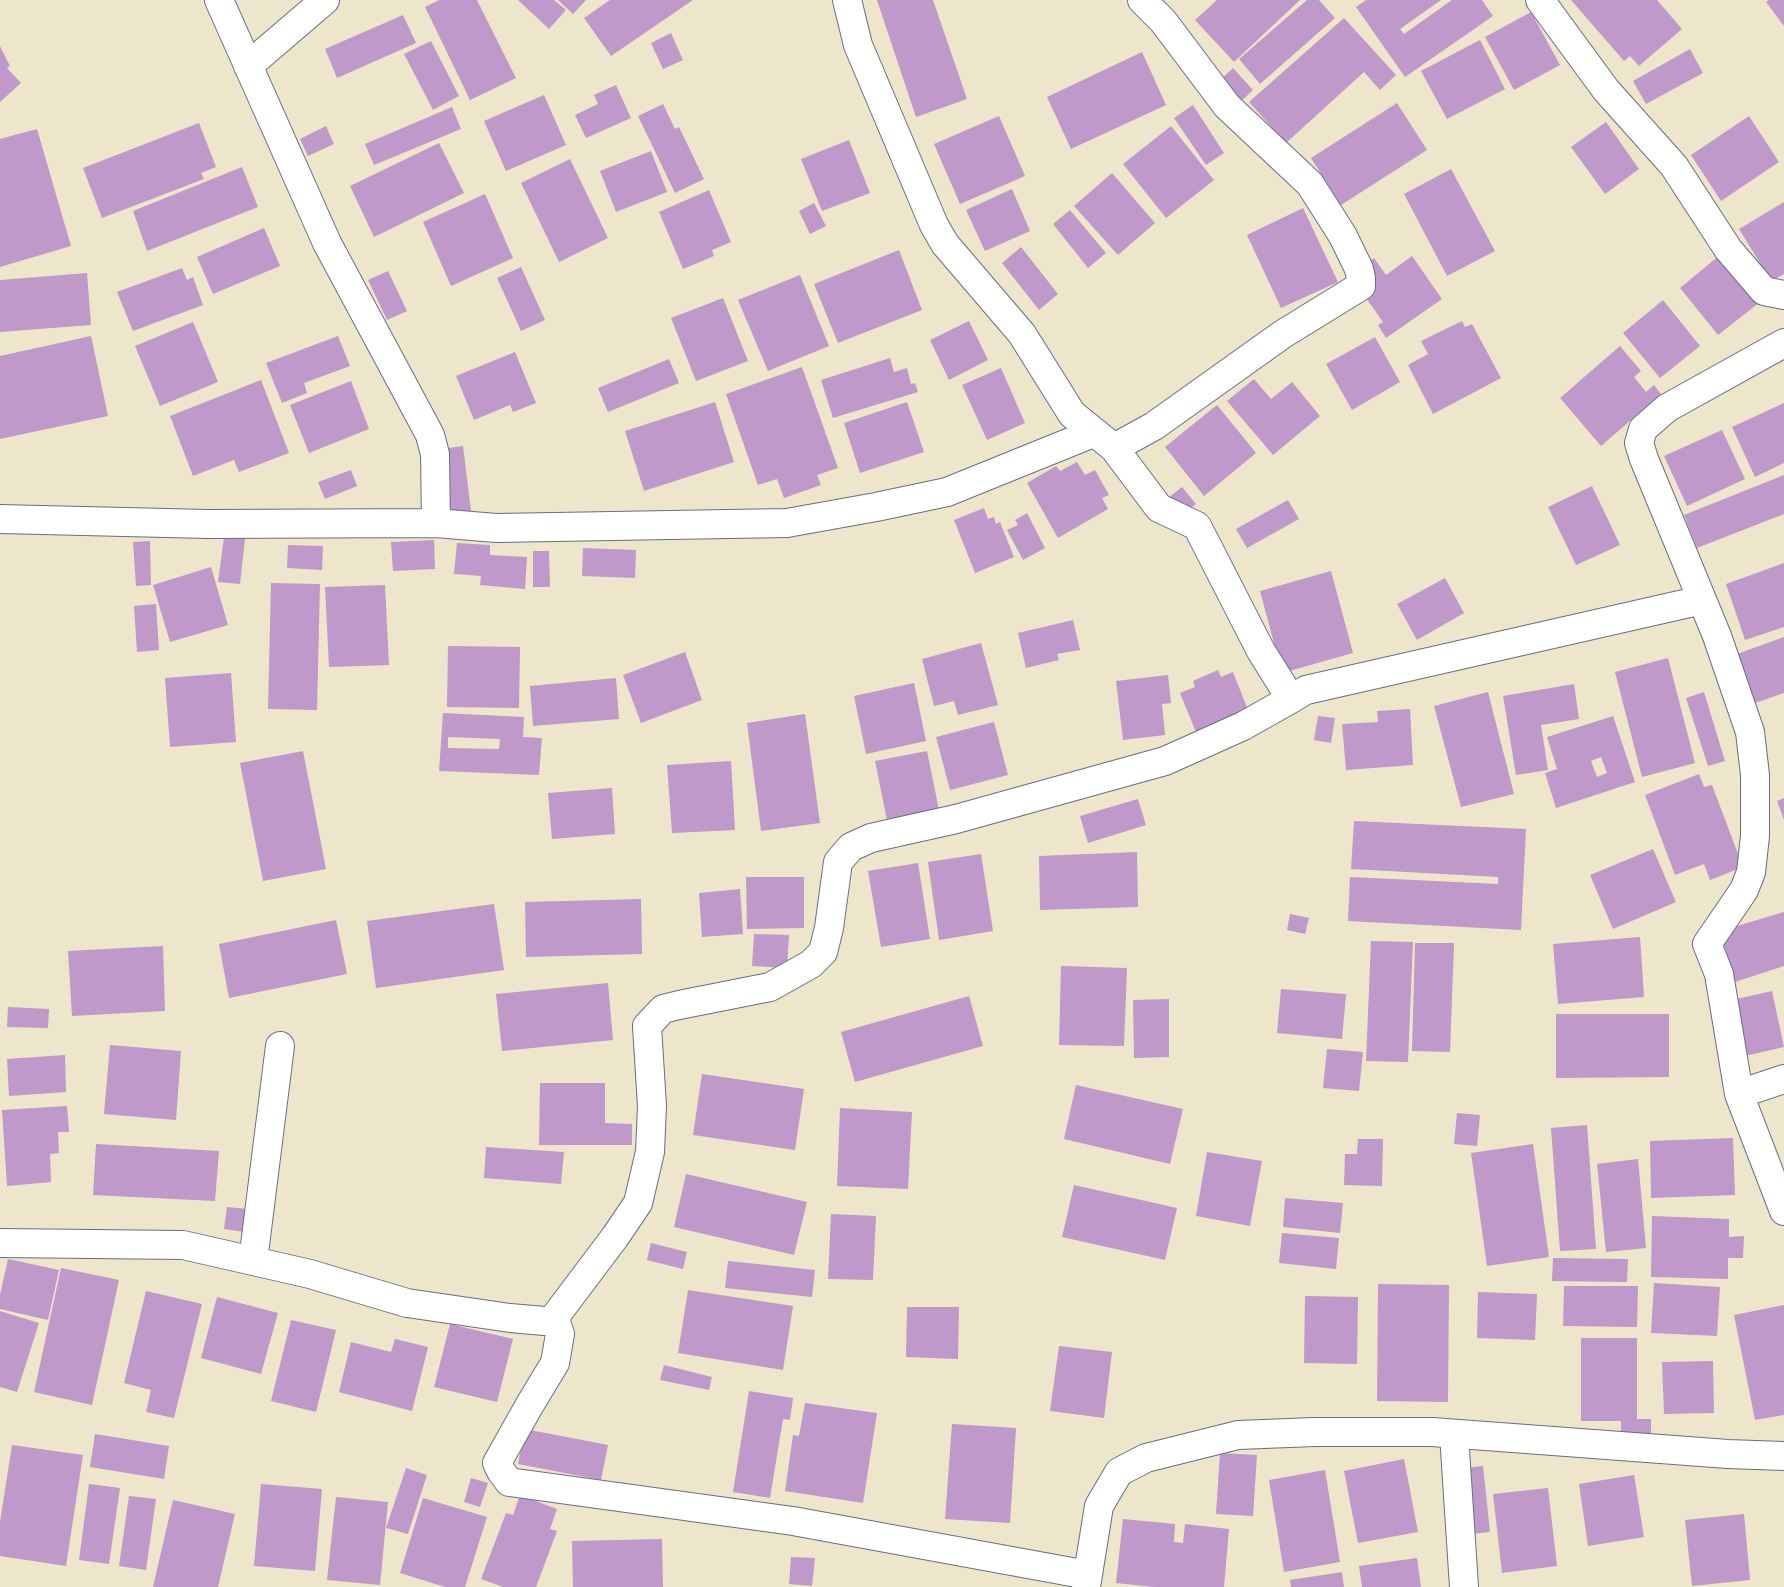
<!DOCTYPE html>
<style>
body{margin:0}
canvas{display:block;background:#ede6ca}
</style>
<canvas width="1784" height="1587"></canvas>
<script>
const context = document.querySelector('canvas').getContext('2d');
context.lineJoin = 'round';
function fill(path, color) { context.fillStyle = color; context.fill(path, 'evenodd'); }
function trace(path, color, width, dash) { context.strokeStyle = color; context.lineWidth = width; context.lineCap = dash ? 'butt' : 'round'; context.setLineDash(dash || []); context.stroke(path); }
const building = new Path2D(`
 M 439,0 L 477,0 L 516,78 L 470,100 L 425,7 Z
 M 518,0 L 554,0 L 566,10 L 549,29 Z
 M 558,0 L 586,0 L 573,14 Z
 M 610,0 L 693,0 L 611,56 L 584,18 Z
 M 877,0 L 933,0 L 967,99 L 916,117 Z
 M 1217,0 L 1300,0 L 1234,62 L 1195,20 Z
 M 1307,0 L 1319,0 L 1335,18 L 1260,84 L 1239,59 Z
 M 1366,0 L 1441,0 L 1400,29 L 1404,34 L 1452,0 L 1482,0 L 1493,16 L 1405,77 L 1356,7 Z
 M 1571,0 L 1657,0 L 1682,29 L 1639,66 L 1630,56 L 1624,61 Z
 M 1769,0 L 1784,0 L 1784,26 L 1766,2 Z
 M 1531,12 L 1560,65 L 1514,90 L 1485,37 Z
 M 403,15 L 416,43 L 337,78 L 325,49 Z
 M 1344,18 L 1396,75 L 1380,90 L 1364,72 L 1286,143 L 1249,102 Z
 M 671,33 L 683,60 L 663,69 L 651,43 Z
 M 1480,40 L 1505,89 L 1447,119 L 1421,71 Z
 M 431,41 L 459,96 L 433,110 L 404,54 Z
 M 0,46 L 10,66 L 7,68 L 21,83 L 0,102 Z
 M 1690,49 L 1703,73 L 1646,104 L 1633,81 Z
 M 1142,52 L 1166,105 L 1071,149 L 1047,97 Z
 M 1233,68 L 1253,90 L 1237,105 L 1217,83 Z
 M 616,85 L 631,118 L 586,138 L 575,115 L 598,104 L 594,95 Z
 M 544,95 L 566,145 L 506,171 L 484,121 Z
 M 1397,103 L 1427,150 L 1341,205 L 1311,158 Z
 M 663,104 L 675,129 L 679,127 L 704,179 L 675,193 L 638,116 Z
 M 1193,105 L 1224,153 L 1206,165 L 1174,118 Z
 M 452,107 L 461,129 L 374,165 L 365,144 Z
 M 999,116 L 1025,176 L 960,204 L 934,144 Z
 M 1749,116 L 1779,162 L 1721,201 L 1691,155 Z
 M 1606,122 L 1639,169 L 1605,194 L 1571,147 Z
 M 199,123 L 216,167 L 201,173 L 204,179 L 102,218 L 83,168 Z
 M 326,126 L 334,144 L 308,156 L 300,139 Z
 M 1171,126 L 1214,180 L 1166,218 L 1123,164 Z
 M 37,129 L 71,246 L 0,267 L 0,139 Z
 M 849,140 L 870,193 L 822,211 L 801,159 Z
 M 439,143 L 464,193 L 374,237 L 350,186 Z
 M 651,151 L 667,192 L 616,212 L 600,171 Z
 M 570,159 L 608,238 L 559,262 L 521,183 Z
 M 242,167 L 258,207 L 147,251 L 133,211 Z
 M 1451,169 L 1495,251 L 1447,276 L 1404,194 Z
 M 1112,173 L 1155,223 L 1118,255 L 1074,206 Z
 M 1012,189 L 1030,231 L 985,251 L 966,210 Z
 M 709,190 L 731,242 L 712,250 L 714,256 L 683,269 L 659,212 Z
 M 485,194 L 513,258 L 451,286 L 423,222 Z
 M 1784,202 L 1784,274 L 1771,281 L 1739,229 Z
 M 814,203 L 826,226 L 810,234 L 799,211 Z
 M 1303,208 L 1338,282 L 1281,308 L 1247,235 Z
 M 1070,210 L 1106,253 L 1088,268 L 1053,224 Z
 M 264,228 L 280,266 L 213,294 L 197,257 Z
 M 1021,247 L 1058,294 L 1039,310 L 1002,263 Z
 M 899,250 L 922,310 L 838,343 L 814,284 Z
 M 1721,254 L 1760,302 L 1718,335 L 1680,288 Z
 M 1412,256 L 1442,299 L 1386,338 L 1378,325 L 1383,322 L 1361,291 L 1375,282 L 1364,265 L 1374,258 L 1386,275 Z
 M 521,267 L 545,320 L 521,331 L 497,278 Z
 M 182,268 L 187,280 L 193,277 L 203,305 L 133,331 L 117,292 Z
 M 388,271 L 407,311 L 387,320 L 368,280 Z
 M 87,273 L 91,325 L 0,332 L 0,280 Z
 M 800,275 L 829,346 L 768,371 L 738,300 Z
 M 723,298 L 748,361 L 696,381 L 671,318 Z
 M 1663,300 L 1700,346 L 1660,378 L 1623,333 Z
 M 969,321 L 988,360 L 949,380 L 930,340 Z
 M 1462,321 L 1465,327 L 1472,324 L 1501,378 L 1433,414 L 1408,365 L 1428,354 L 1421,341 Z
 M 193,322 L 218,382 L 160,406 L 135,346 Z
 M 91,336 L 108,416 L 0,439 L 0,356 Z
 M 338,336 L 350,366 L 304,383 L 307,393 L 282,403 L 266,363 Z
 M 1375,337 L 1400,382 L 1352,410 L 1326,364 Z
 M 1620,346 L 1641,371 L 1634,377 L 1646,392 L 1654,385 L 1661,394 L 1601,446 L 1560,398 Z
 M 515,352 L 536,403 L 513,412 L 510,405 L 474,420 L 456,376 Z
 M 890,358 L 894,372 L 907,368 L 911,384 L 915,383 L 918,392 L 833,418 L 821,380 Z
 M 669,359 L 679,383 L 608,412 L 598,388 Z
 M 802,367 L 838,468 L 817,475 L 821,485 L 784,498 L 777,479 L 758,485 L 726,394 Z
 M 1001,368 L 1025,423 L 987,440 L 962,385 Z
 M 1254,379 L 1271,399 L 1292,382 L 1320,416 L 1273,455 L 1227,401 Z
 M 261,380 L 289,453 L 239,472 L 234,460 L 193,476 L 170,416 Z
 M 351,381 L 369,429 L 309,453 L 290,405 Z
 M 715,402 L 734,462 L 644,491 L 625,431 Z
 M 907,402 L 924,452 L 860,473 L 844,423 Z
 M 1784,403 L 1784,463 L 1755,477 L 1732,427 Z
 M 1217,405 L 1256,453 L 1204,496 L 1165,447 Z
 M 1722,430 L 1745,479 L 1687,506 L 1664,456 Z
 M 463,446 L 471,511 L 443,515 L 434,450 Z
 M 1077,462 L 1085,475 L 1095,470 L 1109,495 L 1102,498 L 1108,509 L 1058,538 L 1027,483 L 1056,466 L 1060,471 Z
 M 351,470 L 357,486 L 325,499 L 318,482 Z
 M 1784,475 L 1784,514 L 1697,548 L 1684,515 Z
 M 1592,486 L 1620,545 L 1576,565 L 1548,507 Z
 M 1182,487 L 1196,504 L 1182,515 L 1168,498 Z
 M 1288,500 L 1299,519 L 1247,548 L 1236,529 Z
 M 984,508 L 988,519 L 994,517 L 996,524 L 1000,522 L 1014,557 L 975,573 L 954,520 Z
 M 1027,513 L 1045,548 L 1023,560 L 1007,530 L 1018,525 L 1015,520 Z
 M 224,537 L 245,539 L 240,584 L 218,582 Z
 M 434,540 L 435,569 L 393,571 L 391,542 Z
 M 150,541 L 151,585 L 136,586 L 133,542 Z
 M 457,543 L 490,545 L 490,555 L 527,557 L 525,589 L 480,585 L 481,576 L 454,574 Z
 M 288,545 L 323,546 L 322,570 L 287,568 Z
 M 583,548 L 636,550 L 635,578 L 582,576 Z
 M 533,551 L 549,551 L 550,587 L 533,587 Z
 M 1784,563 L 1784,627 L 1745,640 L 1726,584 Z
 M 211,567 L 228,625 L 170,642 L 153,585 Z
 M 1331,571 L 1353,653 L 1282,673 L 1260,591 Z
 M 1445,578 L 1464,613 L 1417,640 L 1397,604 Z
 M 271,583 L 320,584 L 317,710 L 268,709 Z
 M 385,585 L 389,665 L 329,667 L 325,587 Z
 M 156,604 L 159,650 L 137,652 L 134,606 Z
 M 1073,620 L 1080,650 L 1057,654 L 1059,660 L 1026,668 L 1018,633 Z
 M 1784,637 L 1784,693 L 1755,703 L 1737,654 Z
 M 981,643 L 998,705 L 958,715 L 954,701 L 934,706 L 922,659 Z
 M 448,646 L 520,647 L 519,708 L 447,707 Z
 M 685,652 L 702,700 L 641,723 L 623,675 Z
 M 1668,658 L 1695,763 L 1642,777 L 1615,672 Z
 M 1218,670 L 1221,677 L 1233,672 L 1250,715 L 1198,737 L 1180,693 L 1195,687 L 1193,681 Z
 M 231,673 L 236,742 L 170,747 L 165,678 Z
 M 1168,675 L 1171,703 L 1162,704 L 1165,735 L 1123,740 L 1116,681 Z
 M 616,678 L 619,719 L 533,726 L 530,686 Z
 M 914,683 L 926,741 L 866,754 L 854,696 Z
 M 1574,684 L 1579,719 L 1541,725 L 1548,770 L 1516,775 L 1503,696 Z
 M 1488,692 L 1514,794 L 1461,807 L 1434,706 Z
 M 1704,692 L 1725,761 L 1708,766 L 1686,698 Z
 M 1410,709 L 1413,765 L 1346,770 L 1342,724 L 1378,722 L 1377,711 Z
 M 443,713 L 524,717 L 523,737 L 542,738 L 539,775 L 439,771 ZM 448,737 L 500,739 L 499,749 L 448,748 Z
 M 805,714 L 820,823 L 761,831 L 747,723 Z
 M 1318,716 L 1335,718 L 1331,743 L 1314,740 Z
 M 1613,716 L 1635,782 L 1556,808 L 1545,773 L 1557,769 L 1547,737 ZM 1601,757 L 1607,773 L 1597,777 L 1591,761 Z
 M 994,722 L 1008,775 L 950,790 L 936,737 Z
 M 303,751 L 326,869 L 263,881 L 240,763 Z
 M 927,751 L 939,810 L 887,820 L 875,761 Z
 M 731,761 L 735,830 L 672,833 L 667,765 Z
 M 1699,774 L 1704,787 L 1712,785 L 1743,867 L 1710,880 L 1704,864 L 1675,875 L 1645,795 Z
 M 612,788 L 615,834 L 552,839 L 548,793 Z
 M 1784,798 L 1784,820 L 1777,801 Z
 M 1138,799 L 1146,825 L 1088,843 L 1080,816 Z
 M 1354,821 L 1526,829 L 1521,930 L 1348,921 L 1350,877 L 1498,884 L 1498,877 L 1351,869 Z
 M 1653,849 L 1676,902 L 1613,929 L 1590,875 Z
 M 1137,852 L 1138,907 L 1040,910 L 1039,856 Z
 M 981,854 L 993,931 L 939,940 L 928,862 Z
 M 918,863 L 930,939 L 881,947 L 868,871 Z
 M 746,877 L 804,877 L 804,928 L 747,929 Z
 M 740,889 L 743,934 L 702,937 L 699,893 Z
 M 641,899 L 642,954 L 526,957 L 525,902 Z
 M 494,904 L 504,970 L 376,988 L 367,921 Z
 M 1784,912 L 1784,966 L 1735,982 L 1720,931 Z
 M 1290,914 L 1309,918 L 1305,934 L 1287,930 Z
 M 336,920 L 347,974 L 229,998 L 219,944 Z
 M 754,934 L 789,935 L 787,968 L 752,966 Z
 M 1640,937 L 1644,997 L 1558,1004 L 1553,944 Z
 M 1371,941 L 1413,942 L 1408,1062 L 1366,1061 Z
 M 1415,943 L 1454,943 L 1450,1052 L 1412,1051 Z
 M 163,946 L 165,1011 L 72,1016 L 68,951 Z
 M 1061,966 L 1127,968 L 1124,1046 L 1059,1045 Z
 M 608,983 L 613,1040 L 502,1051 L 496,994 Z
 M 1281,989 L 1346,994 L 1342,1039 L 1277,1033 Z
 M 1772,991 L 1784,1047 L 1745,1056 L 1732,1000 Z
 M 969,996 L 983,1046 L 855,1082 L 841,1032 Z
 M 1169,999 L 1169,1057 L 1134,1058 L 1133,1000 Z
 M 8,1007 L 49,1009 L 48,1028 L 7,1027 Z
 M 1556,1014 L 1669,1014 L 1669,1077 L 1556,1078 Z
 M 110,1045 L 181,1051 L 176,1120 L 104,1114 Z
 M 1327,1049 L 1363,1052 L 1359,1091 L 1323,1088 Z
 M 65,1055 L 66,1092 L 9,1096 L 7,1059 Z
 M 702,1074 L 804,1089 L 795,1150 L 693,1135 Z
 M 540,1083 L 605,1083 L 605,1123 L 632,1124 L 632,1145 L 539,1145 Z
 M 1076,1085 L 1183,1109 L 1170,1164 L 1064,1139 Z
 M 67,1106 L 69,1132 L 58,1132 L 59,1153 L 50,1154 L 51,1182 L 7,1186 L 2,1110 Z
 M 840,1108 L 912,1112 L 908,1189 L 837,1186 Z
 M 1457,1113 L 1480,1115 L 1477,1146 L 1454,1144 Z
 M 1587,1125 L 1596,1249 L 1560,1251 L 1551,1128 Z
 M 1733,1138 L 1735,1195 L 1651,1198 L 1650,1141 Z
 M 1358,1139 L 1383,1139 L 1382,1186 L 1344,1185 L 1345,1154 L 1357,1154 Z
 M 96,1144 L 219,1151 L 215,1201 L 93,1195 Z
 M 1533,1144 L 1549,1257 L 1487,1266 L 1471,1153 Z
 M 486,1147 L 564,1152 L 561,1184 L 484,1178 Z
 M 1207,1152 L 1262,1161 L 1250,1226 L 1196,1216 Z
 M 1638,1159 L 1646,1248 L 1606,1252 L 1597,1164 Z
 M 686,1174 L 807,1202 L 794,1255 L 674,1227 Z
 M 1074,1185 L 1177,1208 L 1165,1260 L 1062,1237 Z
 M 1285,1198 L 1343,1203 L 1340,1233 L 1283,1227 Z
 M 227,1207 L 248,1209 L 245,1232 L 224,1229 Z
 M 831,1214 L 876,1216 L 873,1280 L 828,1279 Z
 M 1652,1216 L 1729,1219 L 1729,1237 L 1744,1236 L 1743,1258 L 1728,1258 L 1728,1279 L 1651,1277 Z
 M 1282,1233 L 1339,1238 L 1336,1269 L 1279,1263 Z
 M 651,1243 L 687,1252 L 683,1269 L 647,1260 Z
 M 1553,1258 L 1628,1259 L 1627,1282 L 1552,1281 Z
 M 8,1259 L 59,1270 L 48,1320 L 0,1309 L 0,1295 Z
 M 728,1261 L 815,1270 L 812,1297 L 725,1288 Z
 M 61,1268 L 119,1280 L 92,1405 L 34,1392 Z
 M 1654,1283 L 1720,1287 L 1717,1336 L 1651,1333 Z
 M 1378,1284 L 1449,1285 L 1448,1402 L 1377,1401 Z
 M 1564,1286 L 1638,1286 L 1637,1327 L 1563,1326 Z
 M 688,1290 L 793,1306 L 783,1370 L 678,1353 Z
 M 146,1291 L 202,1304 L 174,1418 L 146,1412 L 151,1390 L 124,1383 Z
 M 1478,1292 L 1537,1294 L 1535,1340 L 1477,1338 Z
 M 1305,1296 L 1358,1297 L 1357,1364 L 1304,1363 Z
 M 217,1297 L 278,1313 L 261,1374 L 201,1358 Z
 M 1784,1305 L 1784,1415 L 1755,1420 L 1734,1315 Z
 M 907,1307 L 959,1307 L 958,1359 L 906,1357 Z
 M 0,1311 L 39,1323 L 17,1392 L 0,1387 Z
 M 291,1320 L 336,1330 L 316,1412 L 271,1401 Z
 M 450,1324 L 513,1339 L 497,1402 L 434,1387 Z
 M 1581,1338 L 1637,1338 L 1637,1419 L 1651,1419 L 1651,1438 L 1621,1439 L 1621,1421 L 1581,1421 Z
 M 395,1339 L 428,1347 L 412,1411 L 339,1392 L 351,1342 L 391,1352 Z
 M 1059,1346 L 1112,1352 L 1104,1418 L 1050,1411 Z
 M 1713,1361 L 1714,1413 L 1664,1414 L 1662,1362 Z
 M 664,1365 L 712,1377 L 709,1390 L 660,1380 Z
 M 749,1391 L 793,1398 L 790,1420 L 783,1419 L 770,1498 L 733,1492 Z
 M 805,1403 L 877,1413 L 863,1503 L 785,1491 L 793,1435 L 799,1436 Z
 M 952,1424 L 1016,1428 L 1010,1523 L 945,1519 Z
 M 525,1429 L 608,1445 L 601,1480 L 518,1464 Z
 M 95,1434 L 169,1446 L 164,1479 L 90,1467 Z
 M 12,1445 L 83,1455 L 66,1566 L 0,1556 L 0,1522 Z
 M 1220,1453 L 1257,1455 L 1253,1516 L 1216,1514 Z
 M 1404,1459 L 1418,1532 L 1358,1543 L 1344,1471 Z
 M 1483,1466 L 1490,1532 L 1472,1534 L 1465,1468 Z
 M 406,1468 L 427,1475 L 408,1534 L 386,1528 Z
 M 1325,1470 L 1340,1562 L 1284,1572 L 1269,1480 Z
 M 1634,1475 L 1644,1537 L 1588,1546 L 1579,1484 Z
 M 471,1478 L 488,1483 L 480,1507 L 464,1502 Z
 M 89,1484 L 120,1488 L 109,1564 L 79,1560 Z
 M 261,1484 L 322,1489 L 315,1571 L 254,1566 Z
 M 1548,1488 L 1557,1566 L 1502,1573 L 1493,1494 Z
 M 520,1495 L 557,1509 L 550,1529 L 557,1531 L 536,1587 L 503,1587 L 481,1579 L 506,1513 L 513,1515 Z
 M 129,1496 L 156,1499 L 146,1570 L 119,1566 Z
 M 336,1497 L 388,1502 L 380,1585 L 327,1580 Z
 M 423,1498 L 487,1517 L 465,1587 L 445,1587 L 400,1573 Z
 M 173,1500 L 235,1514 L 218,1587 L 153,1587 Z
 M 1744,1514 L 1750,1580 L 1692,1586 L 1685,1520 Z
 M 1123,1519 L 1175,1524 L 1174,1542 L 1183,1543 L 1185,1524 L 1229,1529 L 1224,1587 L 1154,1587 L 1116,1583 Z
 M 662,1539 L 663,1587 L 573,1587 L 572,1541 Z
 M 791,1557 L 815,1558 L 812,1586 L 789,1584 Z
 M 1417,1558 L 1421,1587 L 1362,1587 L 1359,1566 Z
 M 1342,1572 L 1344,1587 L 1291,1587 L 1290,1580 Z`);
const minor = new Path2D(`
 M 219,0 L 327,243 L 430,435 L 435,454 L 436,523
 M 847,0 L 858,45 L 934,225 L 945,244 L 1022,334 L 1072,414 L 1114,448 L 1159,508 L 1197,526 L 1261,651 L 1291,699 L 1306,690 L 1702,600
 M 1540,0 L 1606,90 L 1674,166 L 1728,249 L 1764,291 L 1784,295
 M 248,66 L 325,0
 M 1784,343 L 1667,408 L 1643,429 L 1639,443 L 1644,459 L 1717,636 L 1750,732 L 1755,775 L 1755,836 L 1751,872 L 1744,890 L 1707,944 L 1719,974 L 1739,1094 L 1784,1211
 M 1114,448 L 1154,426 L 1283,334 L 1361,286 L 1361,278 L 1359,269 L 1343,236 L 1310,184 L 1227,106 L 1163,21 L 1142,0
 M 0,519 L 208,524 L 436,523 L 496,528 L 787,523 L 876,507 L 947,492 L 1093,433
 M 1739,1094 L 1784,1079
 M 0,1243 L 183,1245 L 310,1274 L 407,1303 L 510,1318 L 556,1322 L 560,1334 L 555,1363 L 529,1406 L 497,1463 L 501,1471 L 509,1482 L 793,1521 L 1088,1575
 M 253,1261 L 280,1046
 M 551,1322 L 615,1237 L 638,1203 L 650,1152 L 652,1106 L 647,1026 L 663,1009 L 679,1005 L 770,987 L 811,964 L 823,952 L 829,928 L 838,862 L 851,847 L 871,838 L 956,819 L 1165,761 L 1243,726 L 1291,699
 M 1454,1434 L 1464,1587
 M 1086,1587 L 1099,1506 L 1119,1472 L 1146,1458 L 1238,1435 L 1314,1432 L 1432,1432 L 1728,1454 L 1784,1456`);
fill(building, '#be99ca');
trace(minor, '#646f84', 30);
trace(minor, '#fff', 28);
</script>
